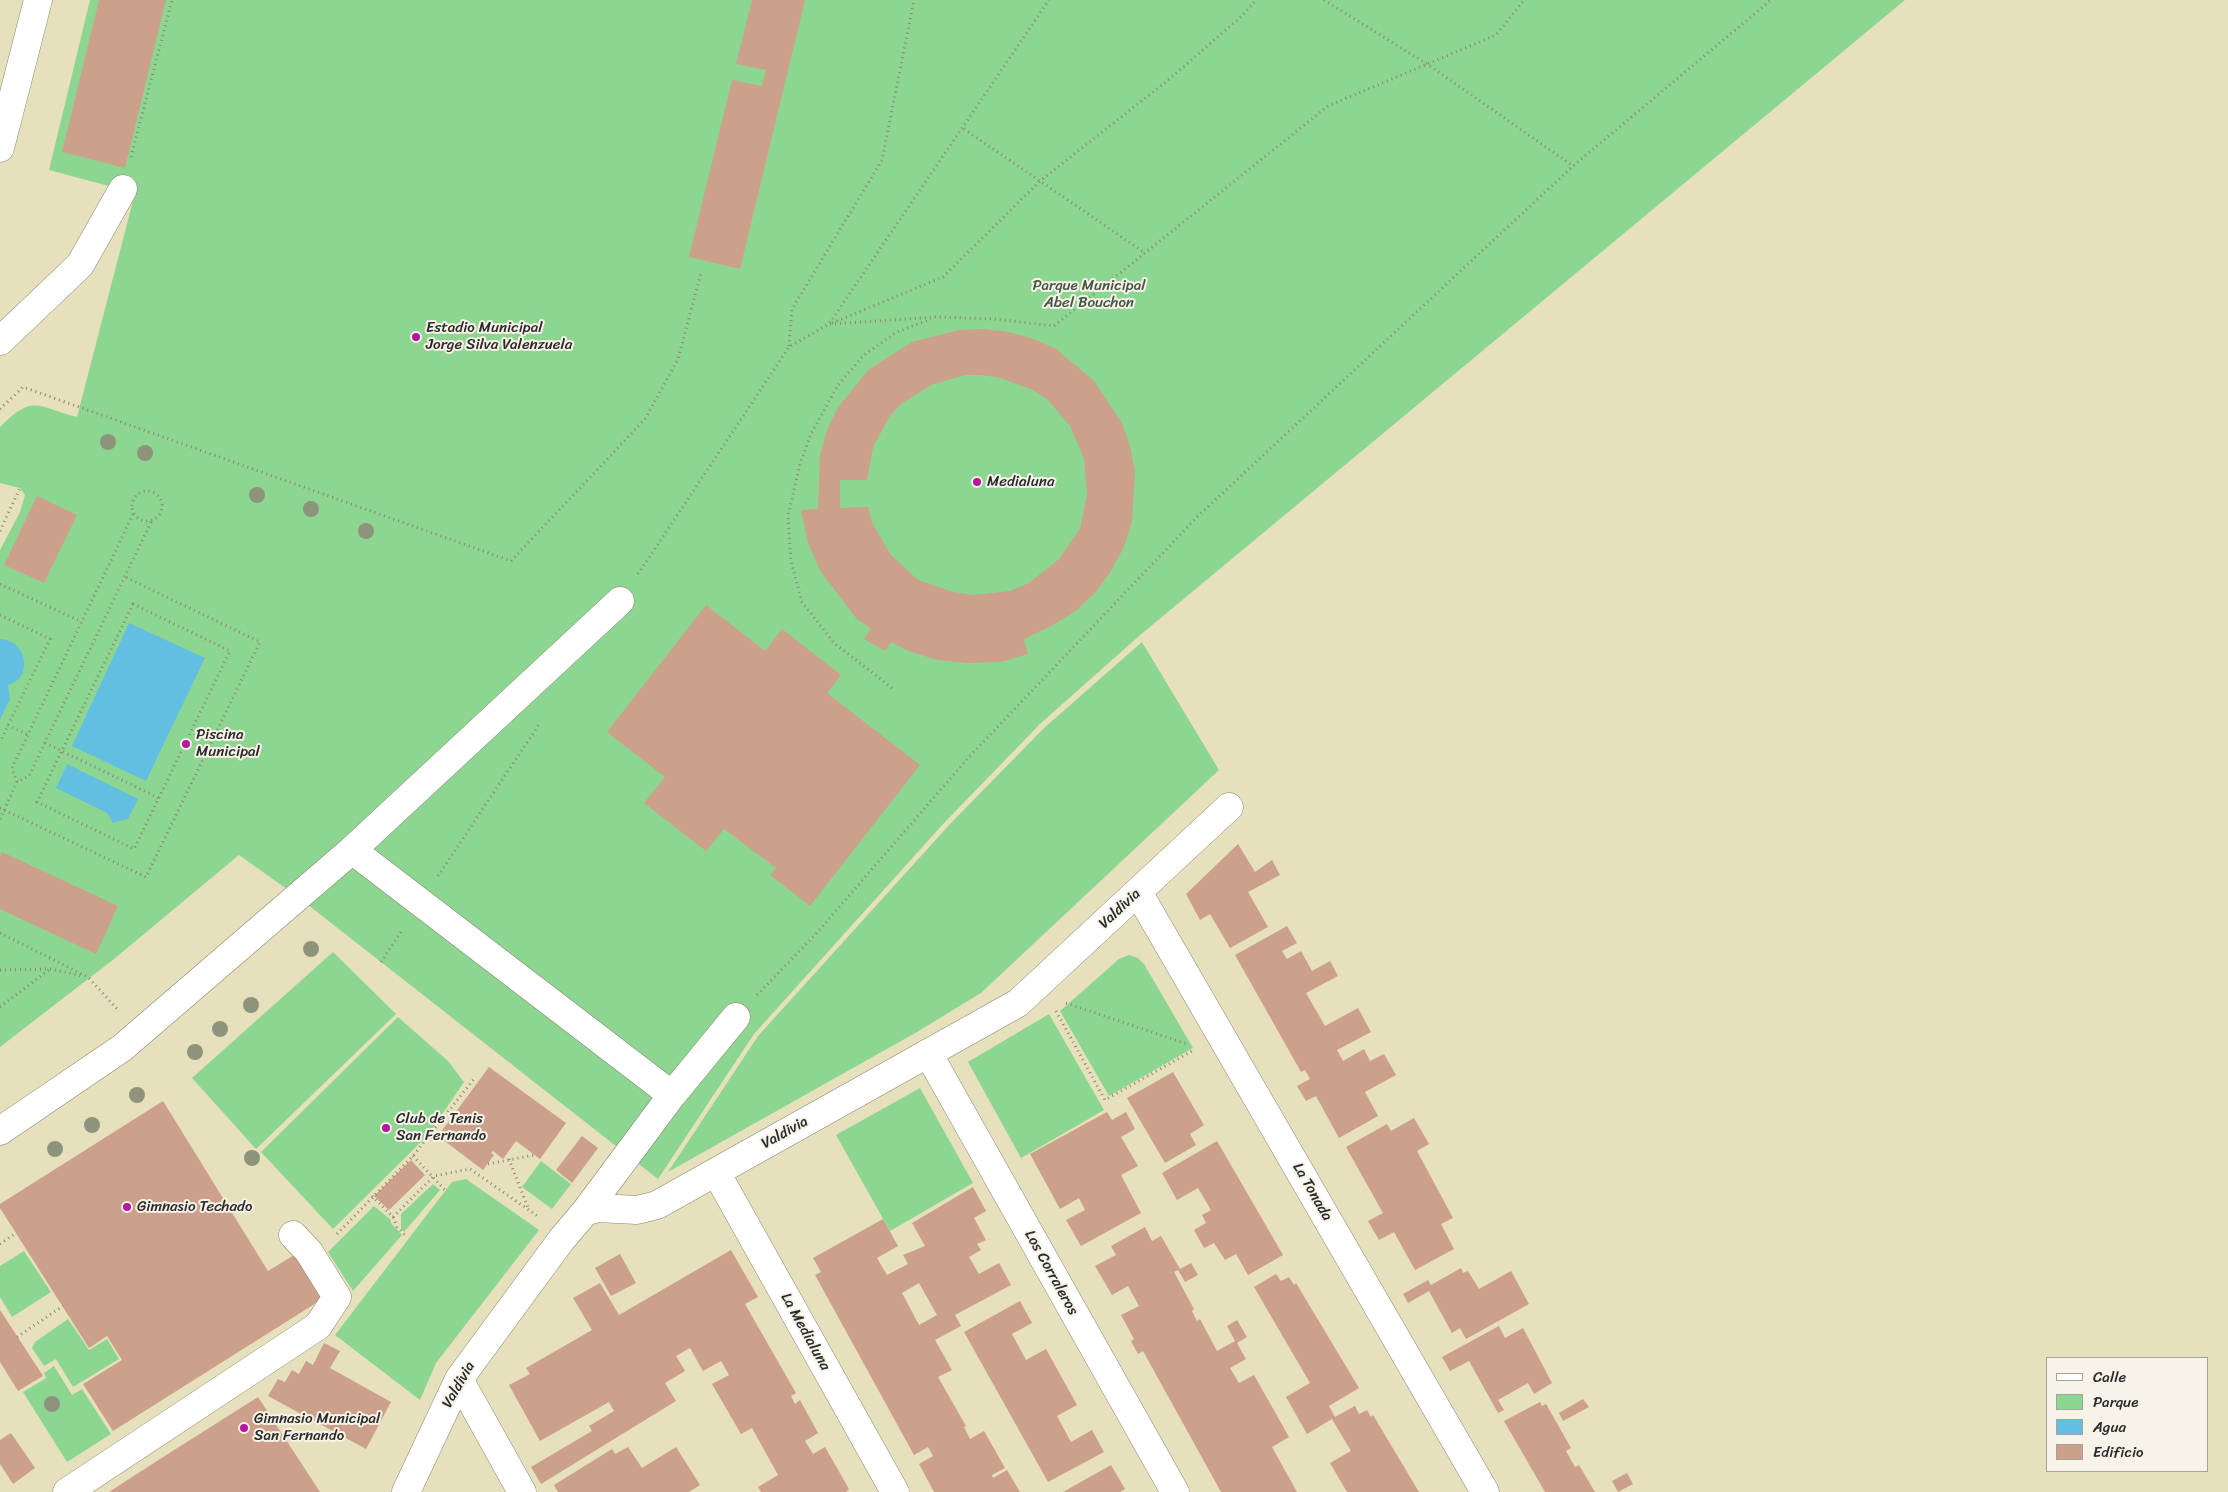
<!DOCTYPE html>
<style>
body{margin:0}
#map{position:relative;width:2228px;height:1492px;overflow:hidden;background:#e6e0bd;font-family:Sriracha,sans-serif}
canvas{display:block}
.legend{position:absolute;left:2046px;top:1357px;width:162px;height:115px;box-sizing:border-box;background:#f7f3e8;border:1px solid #a5a39c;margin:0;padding:6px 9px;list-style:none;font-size:15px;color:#2b2b2b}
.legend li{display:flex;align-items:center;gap:10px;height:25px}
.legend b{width:25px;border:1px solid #a5a39c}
</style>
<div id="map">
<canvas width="2228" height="1492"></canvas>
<ul class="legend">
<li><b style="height:6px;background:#fff"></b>Calle</li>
<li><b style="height:14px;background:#8dd692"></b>Parque</li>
<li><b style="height:14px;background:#63bfe1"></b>Agua</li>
<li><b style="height:14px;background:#cca08a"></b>Edificio</li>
</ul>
</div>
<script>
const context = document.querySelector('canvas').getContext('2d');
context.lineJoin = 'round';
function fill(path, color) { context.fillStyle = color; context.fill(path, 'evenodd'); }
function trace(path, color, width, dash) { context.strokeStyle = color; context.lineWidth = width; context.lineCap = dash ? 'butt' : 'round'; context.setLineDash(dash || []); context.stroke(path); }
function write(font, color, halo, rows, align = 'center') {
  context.font = font + ' Sriracha,sans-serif'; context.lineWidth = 4; context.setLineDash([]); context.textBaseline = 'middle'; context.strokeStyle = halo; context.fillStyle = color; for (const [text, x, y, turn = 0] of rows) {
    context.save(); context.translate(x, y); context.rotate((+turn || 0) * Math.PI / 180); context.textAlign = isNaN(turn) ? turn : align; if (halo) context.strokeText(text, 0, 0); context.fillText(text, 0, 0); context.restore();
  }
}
const green = new Path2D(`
 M 90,0 L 1905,0 L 1139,636 L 1040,724 L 944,823 L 754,1034 L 658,1179 L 298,897 L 239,855 L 114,959 L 0,1047 L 0,550 L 20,512 L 25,495 L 20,488 L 0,483 L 0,427 C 34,393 37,407 77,417 L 135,193 L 49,170 Z
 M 1142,642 L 1219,770 L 981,993 L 917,1032 L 668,1172 L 758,1036 L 950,824 L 1044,728 Z
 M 333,952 L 396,1014 L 256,1149 L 192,1078 Z
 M 1129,955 L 1138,958 L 1144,964 L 1193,1048 L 1109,1096 L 1060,1011 L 1119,959 Z
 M 1049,1014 L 1104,1110 L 1021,1158 L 968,1062 Z
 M 398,1017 L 448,1061 L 464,1082 L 428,1135 L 333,1229 L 261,1152 Z
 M 920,1088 L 973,1183 L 890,1231 L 836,1135 Z
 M 541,1161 L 571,1184 L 552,1209 L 522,1187 Z
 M 466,1179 L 539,1230 L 436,1363 L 420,1400 L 335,1335 L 452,1182 Z
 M 433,1184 L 440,1190 L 404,1232 L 401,1229 L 401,1214 Z
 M 374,1206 L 391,1220 L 391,1223 L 402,1235 L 353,1291 L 328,1252 Z
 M 24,1251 L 51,1292 L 12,1317 L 0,1297 L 0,1266 Z
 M 68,1319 L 89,1350 L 107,1339 L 119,1359 L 73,1387 L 56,1359 L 44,1366 L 32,1348 L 35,1342 Z
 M 54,1366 L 72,1395 L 82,1389 L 111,1434 L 67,1462 L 23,1392 L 46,1378 L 44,1373 Z`);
const water = new Path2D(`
 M 129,623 L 205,658 L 146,781 L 72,746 Z
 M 0,639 C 26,639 35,678 8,685 L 10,699 L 0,720 Z
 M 67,764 L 138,799 L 128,819 L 113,823 L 107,813 L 56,788 Z`);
const building = new Path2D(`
 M 99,0 L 166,0 L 125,168 L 62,152 Z
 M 752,0 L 805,0 L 740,269 L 689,257 L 732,80 L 762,86 L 766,70 L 736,64 Z
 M 983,329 L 1009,332 L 1034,339 L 1056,349 L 1094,381 L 1122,423 L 1130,446 L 1135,471 L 1132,521 L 1124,547 L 1111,571 L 1094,594 L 1074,612 L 1051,626 L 1024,639 L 1028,654 L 1000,662 L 968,663 L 937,660 L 909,651 L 891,642 L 885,651 L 864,639 L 871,629 L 856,618 L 821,572 L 808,543 L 801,510 L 818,509 L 820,455 L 827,430 L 837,409 L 868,370 L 912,342 L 959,330 ZM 965,375 L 982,375 L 1000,378 L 1033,390 L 1048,400 L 1070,426 L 1084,458 L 1087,494 L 1080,529 L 1058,560 L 1029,583 L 1010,591 L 974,595 L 953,592 L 918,580 L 890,554 L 872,522 L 868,507 L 840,508 L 840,480 L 867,480 L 873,447 L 890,416 L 901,404 L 931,385 Z
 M 37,496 L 77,515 L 44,583 L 4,565 Z
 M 706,605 L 765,651 L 782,629 L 841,675 L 827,693 L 920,765 L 810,906 L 770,875 L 776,868 L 724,829 L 706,851 L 644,803 L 665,777 L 607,732 Z
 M 1238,844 L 1255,872 L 1272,860 L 1280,875 L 1248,892 L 1268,927 L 1230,948 L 1210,914 L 1200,920 L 1186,894 Z
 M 2,852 L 118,906 L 96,954 L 0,909 L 0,857 Z
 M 1287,926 L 1297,943 L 1282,951 L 1287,959 L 1301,951 L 1312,971 L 1330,961 L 1338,976 L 1306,993 L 1325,1026 L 1358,1008 L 1371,1032 L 1337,1050 L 1343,1061 L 1364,1049 L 1370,1061 L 1384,1054 L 1396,1075 L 1365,1092 L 1378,1116 L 1339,1138 L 1316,1096 L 1306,1101 L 1297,1086 L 1310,1079 L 1305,1070 L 1301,1072 L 1235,955 Z
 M 489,1067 L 566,1123 L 540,1159 L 516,1141 L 503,1159 L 493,1151 L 491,1153 L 494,1155 L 483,1170 L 438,1136 Z
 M 1173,1072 L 1204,1125 L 1190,1134 L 1196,1145 L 1165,1163 L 1127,1098 Z
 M 163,1101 L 268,1271 L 296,1254 L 324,1298 L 113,1431 L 83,1384 L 122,1360 L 107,1336 L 89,1348 L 0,1208 L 0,1204 Z
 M 1107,1112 L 1112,1120 L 1126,1112 L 1135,1129 L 1121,1137 L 1138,1166 L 1121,1175 L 1141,1213 L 1081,1246 L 1066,1220 L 1085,1210 L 1079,1198 L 1060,1209 L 1030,1154 Z
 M 1414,1118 L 1429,1144 L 1417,1151 L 1453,1218 L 1441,1224 L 1454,1249 L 1415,1270 L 1394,1232 L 1379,1240 L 1368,1221 L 1383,1213 L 1346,1147 L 1387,1124 L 1391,1131 Z
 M 582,1136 L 598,1148 L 572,1183 L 556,1170 Z
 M 1217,1141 L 1283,1255 L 1248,1275 L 1236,1254 L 1225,1260 L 1214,1243 L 1204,1248 L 1194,1230 L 1206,1223 L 1202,1215 L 1211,1210 L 1198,1188 L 1177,1200 L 1162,1173 Z
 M 411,1160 L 425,1175 L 389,1210 L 374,1196 Z
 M 973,1187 L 986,1211 L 974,1218 L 986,1240 L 977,1244 L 981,1250 L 969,1257 L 979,1274 L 999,1263 L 1011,1285 L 955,1315 L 961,1326 L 935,1340 L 952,1370 L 938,1377 L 966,1426 L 964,1427 L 970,1439 L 984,1431 L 1005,1468 L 992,1475 L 993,1478 L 1007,1470 L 1020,1492 L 934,1492 L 919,1464 L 933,1456 L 928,1447 L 914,1455 L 815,1275 L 821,1272 L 813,1258 L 883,1219 L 898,1246 L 877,1258 L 887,1275 L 908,1264 L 903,1255 L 925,1246 L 912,1223 ZM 919,1283 L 937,1315 L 919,1325 L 902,1293 Z
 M 1145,1227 L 1152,1241 L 1161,1236 L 1180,1269 L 1191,1263 L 1198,1275 L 1185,1282 L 1178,1270 L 1174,1272 L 1194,1309 L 1192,1311 L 1197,1321 L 1200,1319 L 1217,1351 L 1235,1341 L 1227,1326 L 1237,1320 L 1247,1337 L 1237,1343 L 1246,1359 L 1230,1368 L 1239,1383 L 1254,1375 L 1289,1437 L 1272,1447 L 1297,1492 L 1221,1492 L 1143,1351 L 1138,1354 L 1131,1341 L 1134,1339 L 1121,1315 L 1139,1306 L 1128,1286 L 1112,1295 L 1095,1266 L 1116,1255 L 1111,1246 Z
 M 731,1250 L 758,1297 L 745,1304 L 796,1393 L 791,1396 L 795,1404 L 800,1400 L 818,1433 L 805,1441 L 813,1454 L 825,1447 L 849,1489 L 846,1492 L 761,1492 L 758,1487 L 778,1475 L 752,1428 L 741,1434 L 712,1384 L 729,1375 L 721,1361 L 703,1371 L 690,1348 L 676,1356 L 685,1371 L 665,1383 L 676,1401 L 541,1484 L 531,1467 L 592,1431 L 589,1426 L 614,1411 L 609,1402 L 540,1441 L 509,1385 L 530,1374 L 526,1368 L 592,1330 L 573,1298 L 600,1283 L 619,1315 Z
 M 620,1254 L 636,1283 L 611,1296 L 595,1268 Z
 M 1461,1268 L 1463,1273 L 1468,1271 L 1479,1289 L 1511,1271 L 1529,1304 L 1466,1339 L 1460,1328 L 1452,1333 L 1429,1291 L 1408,1303 L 1403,1294 L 1428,1280 L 1431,1285 Z
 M 1276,1274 L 1281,1281 L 1289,1277 L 1294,1285 L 1296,1283 L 1359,1388 L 1329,1406 L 1335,1417 L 1355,1406 L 1359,1414 L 1367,1410 L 1371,1417 L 1373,1415 L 1419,1492 L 1347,1492 L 1330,1463 L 1351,1451 L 1332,1419 L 1307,1434 L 1286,1397 L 1310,1383 L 1254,1287 Z
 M 1020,1301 L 1032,1323 L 1012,1334 L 1026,1360 L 1046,1349 L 1077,1405 L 1057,1416 L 1071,1442 L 1092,1430 L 1104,1452 L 1048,1482 L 964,1332 Z
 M 0,1310 L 43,1376 L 18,1391 L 0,1362 Z
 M 1499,1326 L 1505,1338 L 1523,1328 L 1552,1383 L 1534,1394 L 1528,1383 L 1498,1400 L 1504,1410 L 1498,1413 L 1469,1361 L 1450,1371 L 1442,1357 Z
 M 324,1343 L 340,1351 L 330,1368 L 391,1402 L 366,1449 L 268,1396 L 278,1379 L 285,1382 L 292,1370 L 299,1374 L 306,1361 L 313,1365 Z
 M 258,1397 L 320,1492 L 109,1492 L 160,1459 Z
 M 1583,1399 L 1589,1407 L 1563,1421 L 1559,1413 Z
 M 1540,1402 L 1542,1406 L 1546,1404 L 1571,1448 L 1566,1451 L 1575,1467 L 1579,1465 L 1595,1492 L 1545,1492 L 1504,1421 Z
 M 11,1433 L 35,1468 L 13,1484 L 0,1464 L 0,1440 Z
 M 628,1447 L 642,1468 L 676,1447 L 700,1485 L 689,1492 L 558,1492 L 554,1485 L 612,1449 L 615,1454 Z
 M 1111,1465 L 1125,1489 L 1120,1492 L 1063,1492 Z
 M 1627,1473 L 1633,1484 L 1618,1492 L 1612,1481 Z`);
const path = new Path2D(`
 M 1324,0 L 1427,64 L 1573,166
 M 964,129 L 1145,253
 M 131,157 L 172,0
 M 832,323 L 943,277 L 1040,181 L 1167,81 L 1242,16 L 1256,0
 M 830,324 L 937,317 L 995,319 L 1054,326 L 1328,106 L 1496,35 L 1524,0
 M 789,346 L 792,309 L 882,160 L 914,0
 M 0,409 L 23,387 L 511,561 L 645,419 L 678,359 L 701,273
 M132 506a15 15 0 1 1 30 0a15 15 0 1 1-30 0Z
 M 0,531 L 20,488
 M 638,574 L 789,347 L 829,324 L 1049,0
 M 0,584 L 82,622
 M 133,604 L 230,651 L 134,849 L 37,802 Z
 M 0,615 L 50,639 L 0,742
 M 892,688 L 834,643 L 802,602 L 791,561 L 788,516 L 800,464 L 811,434 L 838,385 L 864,355 L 897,332 L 931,319
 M 8,725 L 28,735
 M 45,743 L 159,798
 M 17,782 L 12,768 L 134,512
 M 0,808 L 146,877 L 260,642 L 125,577
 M 0,819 L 17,782 L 29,776 L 152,520
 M 438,876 L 540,723
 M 0,933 L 88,977 L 117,1009
 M 381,962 L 403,929
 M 0,970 L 50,969 L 83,976
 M 757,995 L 815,935 L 969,757 L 1197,517 L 1573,166 L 1771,0
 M 1066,1003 L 1187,1044
 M 0,1007 L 49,970
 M 1056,1011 L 1105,1100 L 1192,1051
 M 413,1156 L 445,1190
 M 509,1159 L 528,1208
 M 488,1164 L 534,1155
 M 372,1196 L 393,1217 L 397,1227 L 405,1235
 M 393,1217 L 434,1176 L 470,1169 L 539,1217
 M 337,1234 L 413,1156 L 474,1079
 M 0,1244 L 16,1233
 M 17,1337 L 63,1306`);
const minor = new Path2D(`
 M 0,148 L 38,0
 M 0,341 L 80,265 L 123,189
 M 352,850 L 620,601
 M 1138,892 L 1485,1492
 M 928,1053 L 1175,1492
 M 0,1131 L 122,1048 L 352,850 L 672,1095
 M 716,1172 L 895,1492
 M 585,1212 L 672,1095 L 736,1017
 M 459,1379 L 522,1492
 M 67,1492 L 318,1326 L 337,1297 L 309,1252 L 293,1235
 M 406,1492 L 459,1379 L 562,1239 L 585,1212 L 597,1208 L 637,1210 L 657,1205 L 1018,1003 L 1229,807`);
const trees = [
 [108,442],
 [145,453],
 [257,495],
 [311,509],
 [366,531],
 [311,949],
 [251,1005],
 [220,1029],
 [195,1052],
 [137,1095],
 [92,1125],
 [55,1149],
 [252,1158],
 [52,1404]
];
const markers = [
 [416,337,5,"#b5179e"],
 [977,482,5,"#b5179e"],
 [186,744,5,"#b5179e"],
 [386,1128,5,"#b5179e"],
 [127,1207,5,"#b5179e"],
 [244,1428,5,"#b5179e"]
];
const parkNames = [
 ["Parque Municipal",1089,286],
 ["Abel Bouchon",1089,303]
];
const poiNames = [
 ["Estadio Municipal",426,328],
 ["Jorge Silva Valenzuela",426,345],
 ["Medialuna",987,482],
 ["Piscina",196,735],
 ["Municipal",196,752],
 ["Club de Tenis",396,1119],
 ["San Fernando",396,1136],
 ["Gimnasio Techado",137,1207],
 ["Gimnasio Municipal",254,1419],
 ["San Fernando",254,1436]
];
const streetNames = [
 ["Valdivia",1120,909,-43],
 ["Valdivia",785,1133,-29],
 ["La Tonada",1312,1192,60],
 ["Los Corraleros",1051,1273,61],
 ["La Medialuna",805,1332,61],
 ["Valdivia",459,1385,-60]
];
fill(green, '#8dd692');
fill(water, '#63bfe1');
fill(building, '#cca08a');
trace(minor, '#888674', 29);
trace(path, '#888674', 3, [1, 4]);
trace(minor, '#fff', 28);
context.fillStyle = '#8d947b';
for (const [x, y] of trees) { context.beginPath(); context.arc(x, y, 8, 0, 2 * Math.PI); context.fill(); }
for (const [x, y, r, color] of markers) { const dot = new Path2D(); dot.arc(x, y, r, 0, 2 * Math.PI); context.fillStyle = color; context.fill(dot); trace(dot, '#f7f3e8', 2); }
write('15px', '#445645', '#f7f3e8', parkNames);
write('15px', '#2b2b2b', '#f7f3e8', poiNames, 'left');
write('15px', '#2b2b2b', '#f7f3e8', streetNames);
</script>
